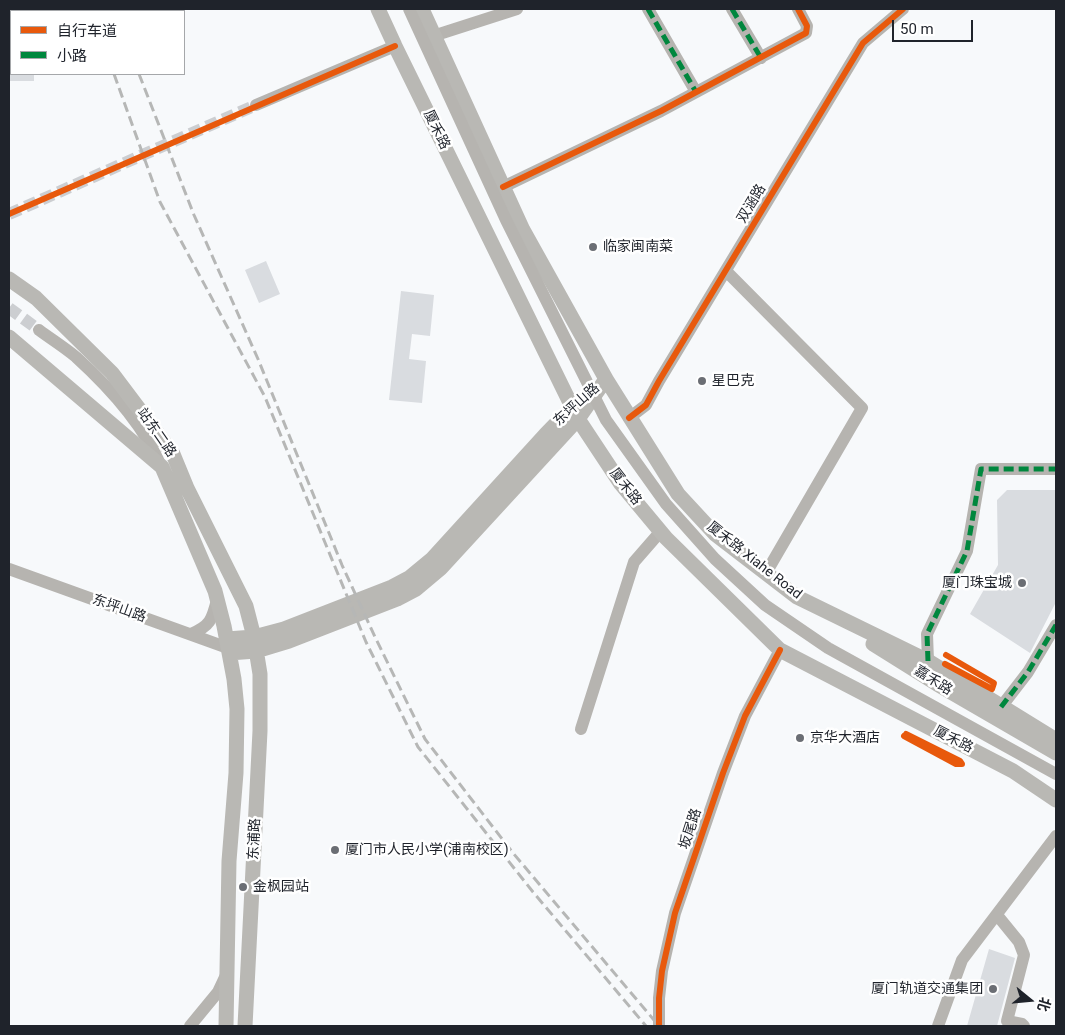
<!DOCTYPE html>
<meta charset="utf-8">
<style>
body{margin:0}
#map{position:relative;width:1065px;height:1035px;overflow:hidden;background:#f7f9fb;font-family:Roboto,"Noto Sans SC",sans-serif}
canvas{display:block}
.frame{position:absolute;inset:0;border:10px solid #1f232b;pointer-events:none}
.legend{position:absolute;left:10px;top:10px;width:175px;height:65px;box-sizing:border-box;background:#fff;border:1px solid #a5a7aa;margin:0;padding:6px 9px;list-style:none;font-size:15px;color:#1f232b}
.legend li{display:flex;align-items:center;gap:10px;height:25px}
.legend b{width:25px;border:1px solid #a5a7aa}
.north{position:absolute;left:1005px;top:975px;width:50px;height:50px;-webkit-text-stroke:4px #fff;paint-order:stroke;rotate:107deg;font-size:14px;font-weight:700;line-height:20px;text-align:center;color:#1f232b}
.north::after{content:'';display:block;margin:auto;width:18px;height:22px;background:#1f232b;clip-path:polygon(50% 0,100% 100%,50% 72%,0 100%)}
.scale{position:absolute;left:892px;top:20px;width:81px;height:22px;box-sizing:border-box;border:2px solid #1f232b;border-top:0;padding-left:6px;font-size:15px;line-height:18px;white-space:nowrap;color:#1f232b;-webkit-text-stroke:4px #fff;paint-order:stroke}
</style>
<div id="map">
<canvas width="1065" height="1035"></canvas>
<div class="frame"></div>
<ul class="legend">
<li><b style="height:6px;background:#e8590c"></b>自行车道</li>
<li><b style="height:6px;background:#00873e"></b>小路</li>
</ul>
<div class="north">北</div>
<div class="scale">50 m</div>
</div>
<script>
const context = document.querySelector('canvas').getContext('2d');
context.lineJoin = 'round';
function fill(path, color) { context.fillStyle = color; context.fill(path, 'evenodd'); }
function trace(path, color, width, dash) { context.strokeStyle = color; context.lineWidth = width; context.lineCap = dash ? 'butt' : 'round'; context.setLineDash(dash || []); context.stroke(path); }
function write(font, color, halo, rows, align = 'center') {
  context.font = font + ' Roboto,"Noto Sans SC",sans-serif'; context.lineWidth = 5; context.setLineDash([]); context.textBaseline = 'middle'; context.strokeStyle = halo; context.fillStyle = color; for (const [text, x, y, turn = 0] of rows) {
    context.save(); context.translate(x, y); context.rotate((+turn || 0) * Math.PI / 180); context.textAlign = isNaN(turn) ? turn : align; if (halo) context.strokeText(text, 0, 0); context.fillText(text, 0, 0); context.restore();
  }
}
const building = new Path2D(`
 M 9,74 L 34,74 L 34,81 L 9,81 Z
 M 266,261 L 280,294 L 259,303 L 245,270 Z
 M 401,291 L 434,295 L 430,336 L 412,334 L 409,359 L 426,361 L 422,403 L 389,400 Z
 M 1007,490 L 1056,490 L 1056,602 L 1030,653 L 970,614 L 998,565 L 997,500 Z
 M 989,949 L 1015,958 L 997,1026 L 967,1026 Z`);
const minorTunnel = new Path2D(`
 M 9,214 L 256,105
 M 9,308 L 39,330`);
const minor = new Path2D(`
 M 648,9 L 696,92
 M 732,9 L 761,58
 M 433,36 L 517,9
 M 256,105 L 395,46
 M 503,187 L 661,111 L 806,33 L 807,26 L 798,9
 M 726,271 L 862,408 L 766,573
 M 39,330 C 51,339 64,347 76,357 C 109,387 143,424 161,466
 M 629,418 L 646,405 L 659,381 L 863,43 L 903,9
 M 9,569 L 228,648
 M 191,634 C 210,626 212,620 217,600
 M 928,661 L 927,634 L 967,551 L 981,469 L 1056,469
 M 1001,707 L 1028,672 L 1056,625
 M 581,729 L 634,562 L 661,531
 M 997,915 L 1019,942 L 1024,955 L 1007,1021 L 1022,1024 L 1024,1026
 M 190,1026 L 218,992 L 226,975
 M 659,1026 L 659,998 L 662,971 L 675,913 L 723,773 L 745,716 L 780,650
 M 938,1026 L 962,960 L 1056,836`);
const major = new Path2D(`
 M 378,9 L 395,46 L 578,419 L 621,484 L 666,538 L 780,650 L 1013,771 L 1056,800
 M 422,9 L 523,230 L 606,379 L 678,494 L 715,534 L 797,597 L 928,661 L 1056,740
 M 9,279 L 36,298 L 112,373 L 173,454 L 187,488 L 246,606 L 254,637 L 260,674 L 260,731 L 245,1026
 M 9,337 L 162,467 L 215,591 L 224,626 L 234,679 L 237,709 L 236,773 L 229,861 L 226,1026
 M 227,639 L 254,637 L 284,629 L 392,587 L 409,578 L 432,559 L 545,435 L 577,402
 M 873,644 L 937,684 L 1056,753
 M 229,653 L 256,651 L 289,641 L 397,599 L 416,589 L 441,568 L 578,419 L 606,379`);
const rail = new Path2D(`
 M 87,9 L 88,11
 M 113,9 L 114,11
 M 114,74 L 160,202 L 265,397 L 366,642 L 418,747 L 533,892 L 646,1026
 M 139,74 L 194,215 L 258,359 L 342,565 L 375,637 L 425,739 L 513,853 L 659,1026`);
const minorBridge = new Path2D(`
 M 409,9 L 506,220 L 606,420 L 666,504 L 715,559 L 765,605 L 828,648 L 1056,774`);
const quiet = new Path2D(`
 M 648,9 L 696,92
 M 732,9 L 761,58
 M 928,661 L 927,634 L 967,551 L 981,469 L 1056,469
 M 1001,707 L 1028,672 L 1056,625`);
const cycleway = new Path2D(`
 M 503,187 L 661,111 L 806,33 L 807,26 L 798,9
 M 9,214 L 395,46
 M 629,418 L 646,405 L 659,381 L 863,43 L 903,9
 M 945,664 L 992,689 L 994,683 L 946,655
 M 904,736 L 956,764 L 962,764 L 960,761 L 906,734
 M 659,1026 L 659,998 L 662,971 L 675,913 L 723,773 L 745,716 L 780,650`);
const markers = [
 [593,247,5,"#6b6e74"],
 [702,381,5,"#6b6e74"],
 [1022,583,5,"#6b6e74"],
 [800,738,5,"#6b6e74"],
 [335,850,5,"#6b6e74"],
 [243,887,5,"#6b6e74"],
 [993,989,5,"#6b6e74"]
];
const streetNames = [
 ["厦禾路",436,130,64],
 ["双涵路",752,204,-59],
 ["东坪山路",577,405,-42],
 ["站东二路",156,433,55],
 ["厦禾路",625,487,52],
 ["厦禾路 Xiahe Road",754,561,38],
 ["东坪山路",119,609,20],
 ["嘉禾路",933,681,32],
 ["厦禾路",953,740,27],
 ["坂尾路",691,829,-72],
 ["东浦路",255,839,-87]
];
const poiNames = [
 ["临家闽南菜",603,247],
 ["星巴克",712,381],
 ["厦门珠宝城",1012,583,"right"],
 ["京华大酒店",810,738],
 ["厦门市人民小学(浦南校区)",345,850],
 ["金枫园站",253,887],
 ["厦门轨道交通集团",983,989,"right"]
];
fill(building, '#d9dce0');
trace(minorTunnel, '#ccced1', 12, [12, 6]);
trace(minor, '#b6b4b0', 12);
trace(major, '#b9b8b4', 15);
trace(rail, '#b6b7b6', 3, [10, 5]);
trace(minorBridge, '#b6b4b0', 12);
trace(quiet, '#00873e', 5, [10, 5]);
trace(cycleway, '#e8590c', 6);
for (const [x, y, r, color] of markers) { const dot = new Path2D(); dot.arc(x, y, r, 0, 2 * Math.PI); context.fillStyle = color; context.fill(dot); trace(dot, '#fff', 2); }
write('14px', '#1f232b', '#fff', streetNames);
write('14px', '#1f232b', '#fff', poiNames, 'left');
</script>
